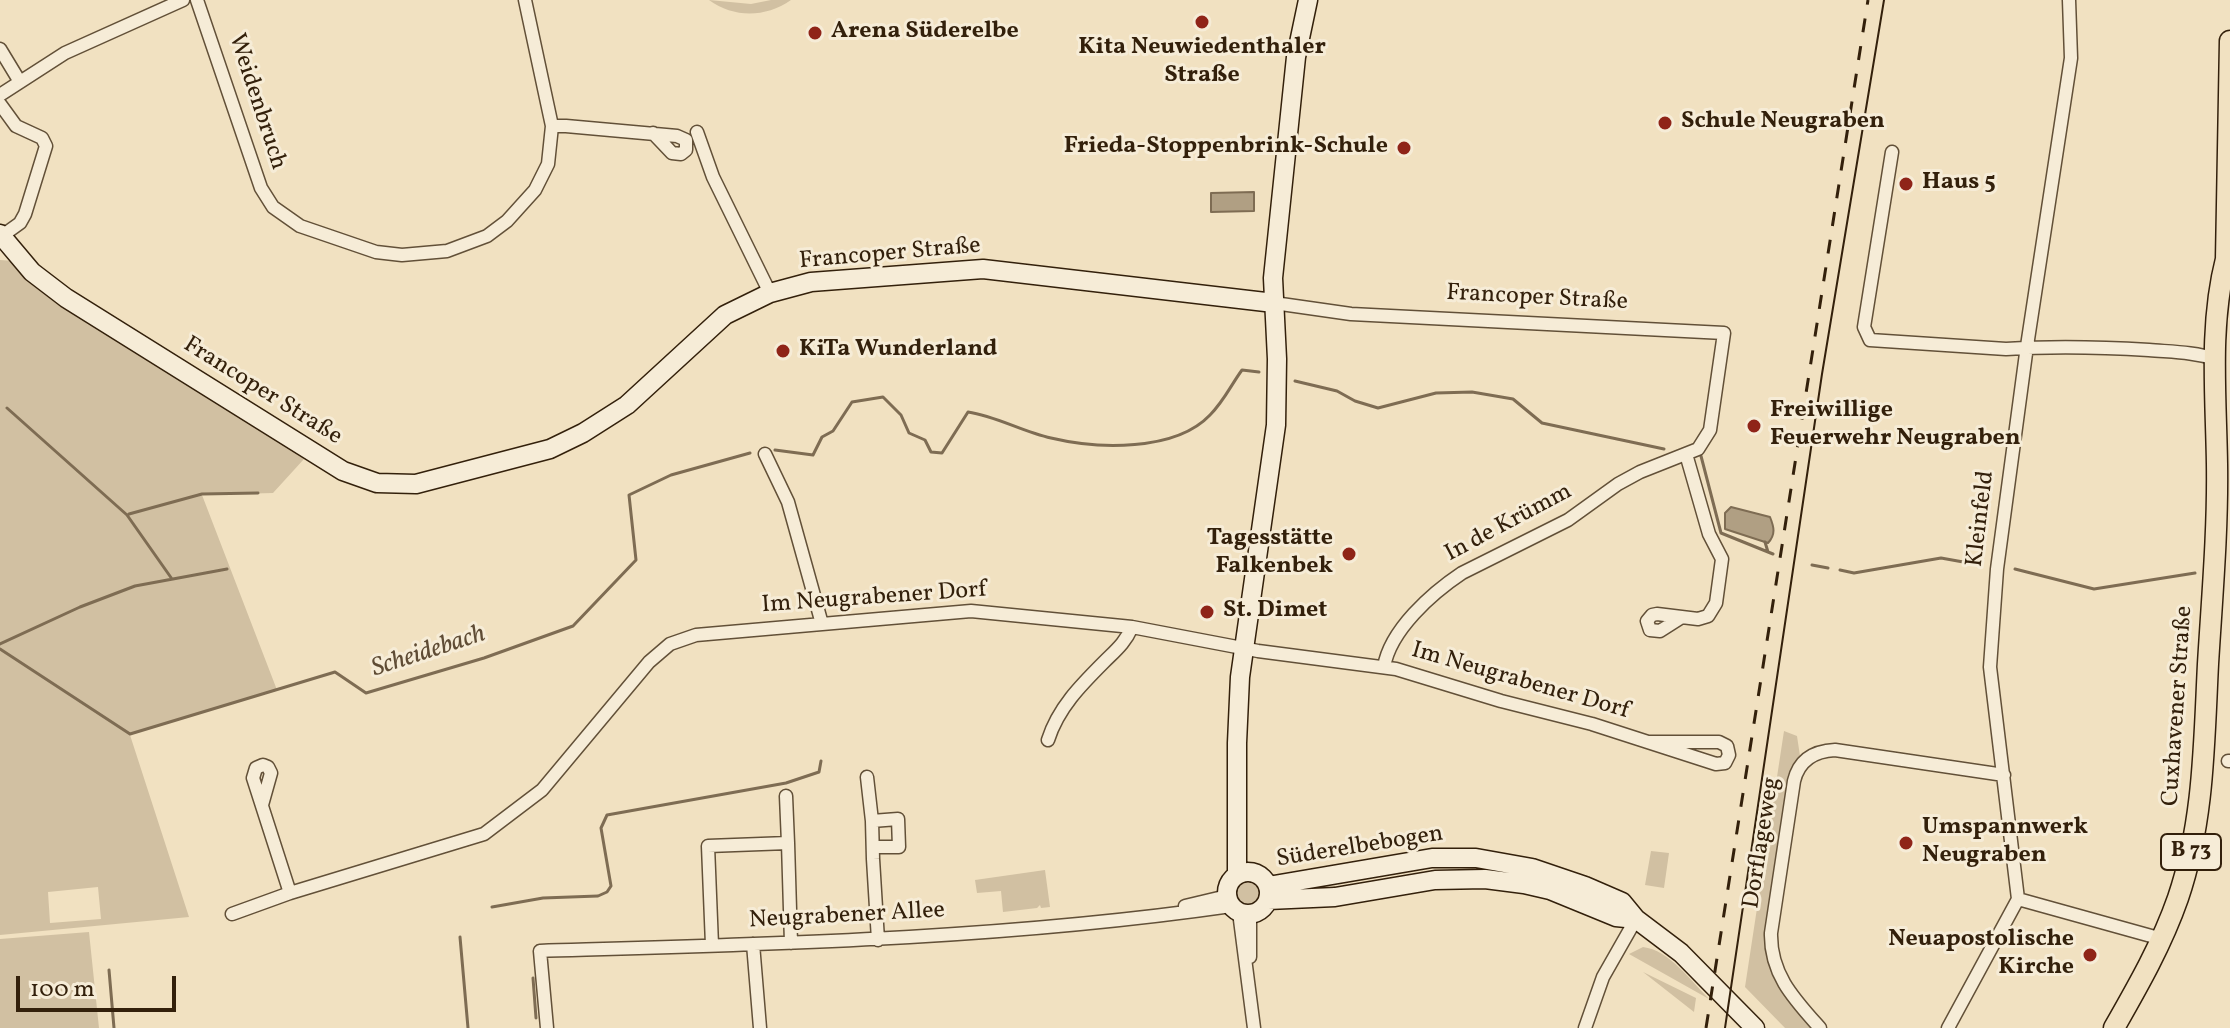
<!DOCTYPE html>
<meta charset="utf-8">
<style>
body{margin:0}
#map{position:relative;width:2230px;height:1028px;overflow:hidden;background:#f1e1c1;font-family:Vollkorn,serif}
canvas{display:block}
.scale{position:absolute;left:16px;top:976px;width:160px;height:36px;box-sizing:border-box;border:4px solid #33200b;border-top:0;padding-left:10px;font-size:24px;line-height:28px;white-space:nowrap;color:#33200b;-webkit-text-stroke:6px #f6ecd7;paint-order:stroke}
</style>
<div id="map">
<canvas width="2230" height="1028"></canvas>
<div class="scale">100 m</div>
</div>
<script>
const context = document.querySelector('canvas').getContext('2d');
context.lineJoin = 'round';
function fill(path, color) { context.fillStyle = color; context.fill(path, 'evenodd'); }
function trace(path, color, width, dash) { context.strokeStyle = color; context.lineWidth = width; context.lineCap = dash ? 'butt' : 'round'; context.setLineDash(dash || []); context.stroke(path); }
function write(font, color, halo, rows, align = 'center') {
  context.font = font + ' Vollkorn,serif'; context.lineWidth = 6; context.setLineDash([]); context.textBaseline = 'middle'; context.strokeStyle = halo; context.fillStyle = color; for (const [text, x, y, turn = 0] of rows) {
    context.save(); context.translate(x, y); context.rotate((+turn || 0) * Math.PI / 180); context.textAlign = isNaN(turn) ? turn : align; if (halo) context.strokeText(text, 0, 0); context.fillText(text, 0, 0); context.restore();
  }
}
const green = new Path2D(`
 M 709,0 L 751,4 L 771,0 L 791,0 C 765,18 734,18 709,0 Z
 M 0,260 L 13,261 L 136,340 L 304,459 L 273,493 L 202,495 L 277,690 L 130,735 L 189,917 L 0,935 ZM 98,887 L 101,919 L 50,923 L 48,892 Z
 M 1784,731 L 1797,736 L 1800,756 L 1791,771 L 1769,961 L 1777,983 L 1814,1028 L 1785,1028 L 1745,987 Z
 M 1651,851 L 1669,853 L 1664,888 L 1645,885 Z
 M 1045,870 L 1050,907 L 1041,908 L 1040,905 L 1037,908 L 1003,912 L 1001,891 L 977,893 L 975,880 Z
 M1236 893a13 13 0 1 1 26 0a13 13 0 1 1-26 0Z
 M 89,932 L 99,1028 L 0,1028 L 0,939 Z
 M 1643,947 C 1669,950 1691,981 1709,999 L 1629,954 Z
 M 1643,972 L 1696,998 L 1694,1012 Z`);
const water = new Path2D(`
 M 1254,192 L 1254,211 L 1211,212 L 1211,193 Z
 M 1731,507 L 1770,517 C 1774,527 1776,534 1768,543 L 1725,529 L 1725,513 Z`);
const stream = new Path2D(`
 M 1295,381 L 1337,391 L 1355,401 L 1378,408 L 1436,393 L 1472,392 L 1513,399 L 1542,423 L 1664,449
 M 7,408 L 127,515 L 172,579
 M 775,450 L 813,455 L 822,437 L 833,431 L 852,402 L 883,397 L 901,415 L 909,433 L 925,440 L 931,452 L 942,453 L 968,412 C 996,416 1023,432 1051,438 C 1097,449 1175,452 1210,415 C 1224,401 1231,385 1242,370 L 1259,372
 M 1701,456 L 1721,533 L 1773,554
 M 129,514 L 202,494 L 258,493
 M 1765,542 L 1768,552
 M 1812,565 L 1828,568
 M 2015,569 L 2094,589 L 2195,573
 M 1840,570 L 1854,573 L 1941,558 L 1980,565
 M 0,644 L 80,607 L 135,586 L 227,569
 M 0,649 L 130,734 L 335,672 L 366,693 L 484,658 L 573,626 L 636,560 L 629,495 L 671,475 L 750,453
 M 492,907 L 543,898 L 598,896 L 607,892 L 611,886 L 601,828 L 607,815 L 786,783 L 819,772 L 821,761
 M 460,937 L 468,1028
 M 109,970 L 114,1028
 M 533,978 L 536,1018`);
const street = new Path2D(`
 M 197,0 L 261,188 L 273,207 L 300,226 L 376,252 L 402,255 L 447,251 L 487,236 L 507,221 L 535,190 L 548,164 L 552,126 L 525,0
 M 0,49 L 20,82
 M 0,95 L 65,53 L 183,0
 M 0,104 L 16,126 L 42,138 L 46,146 L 25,214 L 20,223 L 2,236
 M 552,126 L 566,126 L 677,136 L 686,140 L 686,150 L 681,154 L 672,153 L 653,133
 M 697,132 L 713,177 L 770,293
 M 1892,152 L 1864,327 L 1870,340 L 2006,349 C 2054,346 2101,347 2149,350 C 2172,352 2194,352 2216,359
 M 1274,303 L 1351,314 L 1724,333 L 1710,430 L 1698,449 L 1640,472 L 1618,484 L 1568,520 L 1462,573 C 1432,593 1390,630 1384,667
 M 765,454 L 788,502 L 822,624
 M 1682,617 L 1660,631 L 1650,630 L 1647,621 L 1652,615 L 1657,614 L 1698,619 L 1708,616 L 1716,603 L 1722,559 L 1709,534 L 1686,454
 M 1048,740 C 1058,708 1081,685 1104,662 C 1116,650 1125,643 1132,627
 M 2228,761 L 2230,761
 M 867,777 L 872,821
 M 786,796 L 788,843
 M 262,805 L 271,773 L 268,767 L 263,765 L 256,768 L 253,778 L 290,893
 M 873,847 L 899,847 L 898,819 L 872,821 L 873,859 L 878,940
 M 2018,899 L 2162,939
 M 1185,906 L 1227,896
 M 1239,912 L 1254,1028
 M 232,914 L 290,893 L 484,834 L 542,790 L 649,662 L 670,644 L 696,635 L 971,611 L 1132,627 L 1258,651 L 1396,669 L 1501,701 L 1592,724 L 1716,764 L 1725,763 L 1729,755 L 1727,746 L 1719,742 L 1648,742
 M 753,944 L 760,1028
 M 712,945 L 708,846 L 788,843 L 791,943
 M 1250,957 L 1250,914
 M 547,1028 L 540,951 C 771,944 1002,939 1231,906
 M 1585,1028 L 1603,977 L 1636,919
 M 1820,1028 C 1794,999 1770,974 1771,933 L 1794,781 C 1799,760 1814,751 1835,750 L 2004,775
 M 1948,1028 L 2018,899 L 1990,667 L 1997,569 L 2027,346 L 2071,58 L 2069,0`);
const secondary = new Path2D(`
 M 0,234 L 32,272 L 66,298 L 343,471 L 377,483 L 416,484 L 550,449 L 583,433 L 627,405 L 725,315 L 770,293 L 811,282 L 983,269 L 1274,303
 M1227 893a21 21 0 1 1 42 0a21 21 0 1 1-42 0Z
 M 1237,875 L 1237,743 L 1240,677 L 1276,425 L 1277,359 L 1273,278 L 1296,57 L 1308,0
 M 1268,886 L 1432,858 L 1476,858 L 1532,868 L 1585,886 L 1622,902 L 1636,919 L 1681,953 L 1755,1028
 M 1268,900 L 1335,897 L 1435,880 L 1485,879 L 1524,884 L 1550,890 L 1616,917 L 1636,919`);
const primary = new Path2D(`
 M 2114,1028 C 2138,986 2162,944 2178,898 C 2204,822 2204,743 2208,664 C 2212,598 2218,530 2217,464 C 2216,396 2209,325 2226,259 L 2230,41`);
const tram = new Path2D(`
 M 1725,1028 L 1822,374 L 1884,0`);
const rail = new Path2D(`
 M 1706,1028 L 1868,0`);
const markers = [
 [1202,22,8,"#8f2418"],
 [815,33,8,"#8f2418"],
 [1665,123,8,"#8f2418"],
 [1404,148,8,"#8f2418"],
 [1906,184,8,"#8f2418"],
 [783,351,8,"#8f2418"],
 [1754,426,8,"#8f2418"],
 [1349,554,8,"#8f2418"],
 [1207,612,8,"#8f2418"],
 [1906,843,8,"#8f2418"],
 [2090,955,8,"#8f2418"]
];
const shields = [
 [2191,852,60]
];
const shieldNames = [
 ["B 73",2191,852]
];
const poiNames = [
 ["Arena Süderelbe",831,33],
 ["Kita Neuwiedenthaler",1202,49,"center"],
 ["Straße",1202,77,"center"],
 ["Schule Neugraben",1681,123],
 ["Frieda-Stoppenbrink-Schule",1388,148,"right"],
 ["Haus 5",1922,184],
 ["KiTa Wunderland",799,351],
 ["Freiwillige",1770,412],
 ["Feuerwehr Neugraben",1770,440],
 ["Tagesstätte",1333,540,"right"],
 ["Falkenbek",1333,568,"right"],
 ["St. Dimet",1223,612],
 ["Umspannwerk",1922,829],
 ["Neugraben",1922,857],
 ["Neuapostolische",2074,941,"right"],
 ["Kirche",2074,969,"right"]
];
const streetNames = [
 ["Weidenbruch",256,102,72],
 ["Francoper Straße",890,255,-5],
 ["Francoper Straße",1537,299,3],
 ["Francoper Straße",262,392,32],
 ["Kleinfeld",1982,519,-83],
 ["In de Krümm",1509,524,-28],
 ["Im Neugrabener Dorf",874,599,-4],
 ["Im Neugrabener Dorf",1520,682,16],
 ["Cuxhavener Straße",2179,706,-86],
 ["Dorflageweg",1763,843,-81],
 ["Süderelbebogen",1360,848,-9],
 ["Neugrabener Allee",847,917,-3]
];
const waterNames = [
 ["Scheidebach",429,653,-18]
];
fill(green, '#d1c0a2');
fill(water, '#b09f83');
trace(water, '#7e6c53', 2);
trace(stream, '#7e6c53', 3);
trace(street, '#625038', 15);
trace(secondary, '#33200b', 21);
trace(primary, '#33200b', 23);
trace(street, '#f6ecd7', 12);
trace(secondary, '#f6ecd7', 18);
trace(primary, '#f1e1c1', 20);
trace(tram, '#33200b', 2);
trace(rail, '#33200b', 3, [14, 14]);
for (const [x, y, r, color] of markers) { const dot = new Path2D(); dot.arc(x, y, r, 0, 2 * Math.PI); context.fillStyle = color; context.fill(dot); trace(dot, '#f6ecd7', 3); }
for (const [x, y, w] of shields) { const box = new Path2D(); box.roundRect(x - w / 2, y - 18, w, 36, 6); context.fillStyle = '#f6ecd7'; context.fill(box); trace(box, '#33200b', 2); }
write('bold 22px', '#33200b', null, shieldNames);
write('bold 24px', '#33200b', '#f6ecd7', poiNames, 'left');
write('24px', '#33200b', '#f6ecd7', streetNames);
write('italic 26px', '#5f4c35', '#f6ecd7', waterNames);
</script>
